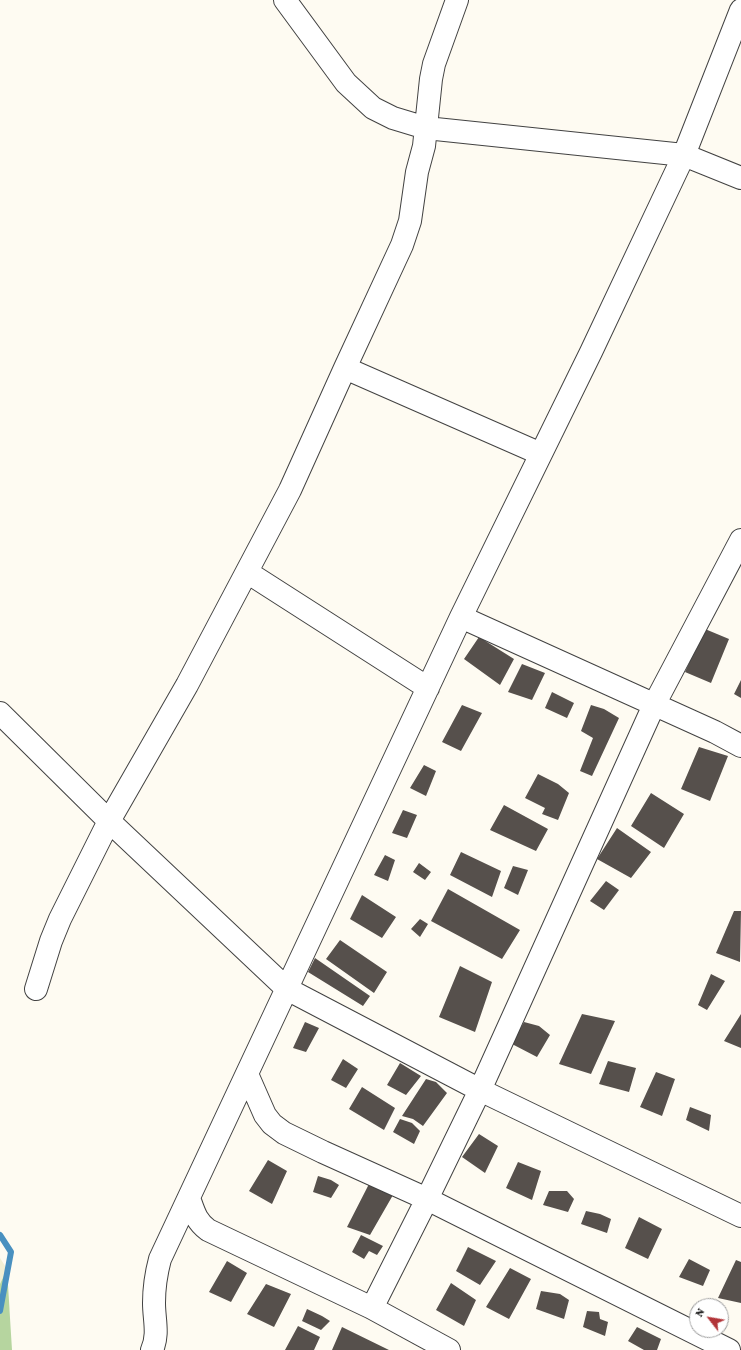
<!DOCTYPE html>
<style>
body{margin:0}
#map{position:relative;width:741px;height:1350px;overflow:hidden;background:#fefbf2;font-family:"Crimson Pro",serif}
canvas{display:block}
.north{position:absolute;left:689px;top:1298px;width:40px;height:40px;box-sizing:border-box;background:#fff;border:1px solid #9f9f9f;border-radius:50%;rotate:301deg;font-size:11px;font-weight:700;line-height:16px;text-align:center;color:#0f0f0f}
.north::after{content:'';display:block;margin:auto;width:14px;height:18px;background:#b23438;clip-path:polygon(50% 0,100% 100%,50% 72%,0 100%)}
</style>
<div id="map">
<canvas width="741" height="1350"></canvas>
<div class="north">N</div>
</div>
<script>
const context = document.querySelector('canvas').getContext('2d');
context.lineJoin = 'round';
function fill(path, color) { context.fillStyle = color; context.fill(path, 'evenodd'); }
function trace(path, color, width, dash) { context.strokeStyle = color; context.lineWidth = width; context.lineCap = dash ? 'butt' : 'round'; context.setLineDash(dash || []); context.stroke(path); }
const farmland = new Path2D(`
 M 0,1258 L 7,1269 L 0,1284 Z`);
const forest = new Path2D(`
 M 7,1269 L 12,1350 L 0,1350 L 0,1284 Z`);
const stream = new Path2D(`
 M 0,1235 L 11,1252 L 0,1311`);
const building = new Path2D(`
 M 705,629 L 729,639 L 711,683 L 685,672 Z
 M 479,637 L 514,659 L 500,685 L 464,659 Z
 M 522,664 L 545,673 L 532,700 L 508,692 Z
 M 741,680 L 741,698 L 734,694 Z
 M 552,692 L 574,703 L 567,718 L 545,708 Z
 M 462,705 L 482,713 L 461,751 L 442,742 Z
 M 591,705 L 604,709 L 619,718 L 592,776 L 580,771 L 593,738 L 581,731 Z
 M 699,747 L 728,756 L 710,801 L 681,789 Z
 M 424,765 L 436,771 L 426,796 L 410,788 Z
 M 538,774 L 558,784 L 569,793 L 558,820 L 542,814 L 545,808 L 525,798 Z
 M 651,793 L 684,814 L 664,848 L 631,826 Z
 M 504,805 L 548,829 L 536,851 L 490,830 Z
 M 403,810 L 417,815 L 407,838 L 392,833 Z
 M 617,828 L 651,852 L 631,878 L 597,859 Z
 M 461,852 L 501,871 L 492,897 L 450,875 Z
 M 385,855 L 395,860 L 388,881 L 374,875 Z
 M 419,863 L 431,872 L 425,880 L 413,872 Z
 M 513,866 L 528,870 L 518,895 L 504,888 Z
 M 606,881 L 619,890 L 604,910 L 590,901 Z
 M 448,889 L 520,930 L 502,959 L 431,921 Z
 M 362,895 L 396,917 L 382,938 L 350,919 Z
 M 734,911 L 741,911 L 740,962 L 716,953 Z
 M 420,919 L 428,924 L 420,937 L 411,929 Z
 M 340,940 L 387,972 L 374,993 L 326,959 Z
 M 315,958 L 370,996 L 363,1006 L 308,972 Z
 M 460,966 L 492,982 L 475,1032 L 439,1017 Z
 M 711,974 L 725,981 L 707,1010 L 698,1005 Z
 M 582,1014 L 615,1021 L 591,1074 L 559,1064 Z
 M 741,1014 L 741,1048 L 724,1041 Z
 M 305,1022 L 319,1028 L 306,1052 L 293,1048 Z
 M 524,1022 L 539,1026 L 550,1035 L 537,1057 L 512,1044 Z
 M 343,1059 L 358,1069 L 346,1088 L 331,1080 Z
 M 608,1061 L 636,1068 L 629,1092 L 599,1084 Z
 M 400,1063 L 421,1076 L 406,1095 L 387,1085 Z
 M 656,1072 L 675,1079 L 662,1116 L 640,1107 Z
 M 426,1079 L 436,1082 L 447,1093 L 423,1126 L 413,1119 L 402,1116 Z
 M 362,1087 L 395,1108 L 384,1130 L 349,1109 Z
 M 690,1107 L 711,1115 L 709,1131 L 686,1120 Z
 M 400,1119 L 412,1123 L 420,1131 L 414,1144 L 393,1132 Z
 M 479,1134 L 498,1146 L 485,1173 L 462,1157 Z
 M 268,1160 L 287,1171 L 272,1204 L 249,1191 Z
 M 518,1162 L 541,1171 L 532,1200 L 506,1188 Z
 M 318,1176 L 331,1180 L 339,1185 L 331,1198 L 313,1192 Z
 M 369,1184 L 380,1190 L 393,1195 L 370,1235 L 347,1227 Z
 M 549,1191 L 567,1191 L 574,1199 L 568,1212 L 543,1205 Z
 M 586,1211 L 600,1214 L 611,1219 L 607,1233 L 581,1224 Z
 M 639,1217 L 662,1229 L 648,1259 L 625,1248 Z
 M 361,1235 L 383,1246 L 377,1255 L 369,1251 L 364,1259 L 352,1252 Z
 M 468,1247 L 496,1261 L 480,1285 L 456,1271 Z
 M 689,1259 L 710,1270 L 703,1286 L 679,1277 Z
 M 736,1260 L 741,1262 L 741,1303 L 718,1298 Z
 M 227,1261 L 247,1273 L 231,1302 L 209,1292 Z
 M 510,1268 L 531,1279 L 509,1319 L 486,1307 Z
 M 451,1283 L 476,1300 L 464,1326 L 436,1310 Z
 M 266,1284 L 291,1294 L 274,1327 L 247,1314 Z
 M 541,1291 L 560,1294 L 569,1300 L 564,1319 L 536,1309 Z
 M 307,1309 L 322,1316 L 330,1321 L 321,1330 L 302,1321 Z
 M 587,1311 L 599,1312 L 600,1319 L 608,1322 L 605,1336 L 583,1327 Z
 M 298,1326 L 320,1337 L 314,1350 L 285,1350 Z
 M 342,1327 L 389,1350 L 332,1350 Z
 M 637,1327 L 661,1339 L 657,1350 L 644,1350 L 628,1341 Z`);
const street = new Path2D(`
 M 285,0 L 346,83 L 373,108 L 393,118 L 426,128 L 684,155 L 741,178
 M 345,368 L 541,454
 M 247,572 L 428,688
 M 461,617 L 715,732 L 741,746
 M 0,713 L 109,821 L 287,989 L 480,1090 L 741,1216
 M 36,989 L 51,941 L 60,919 L 109,821 L 187,685 L 290,490 L 345,368 L 402,245 L 410,221 L 417,172 L 424,146 L 431,79 L 434,64 L 457,0
 M 247,1074 L 265,1115 L 272,1124 L 284,1133 L 323,1152 L 427,1199 L 729,1350
 M 189,1198 C 194,1212 196,1221 208,1230 L 372,1308 L 449,1350
 M 372,1308 L 427,1199 L 480,1090 L 654,705 L 741,540
 M 152,1350 C 159,1334 154,1320 154,1303 C 154,1288 156,1274 160,1259 L 461,617 L 591,352 L 684,155 L 741,10`);
fill(farmland, '#f2efd4');
fill(forest, '#b6d59f');
trace(stream, '#4990c0', 6);
fill(building, '#56504c');
trace(street, '#424242', 24);
trace(street, '#fff', 22);
</script>
